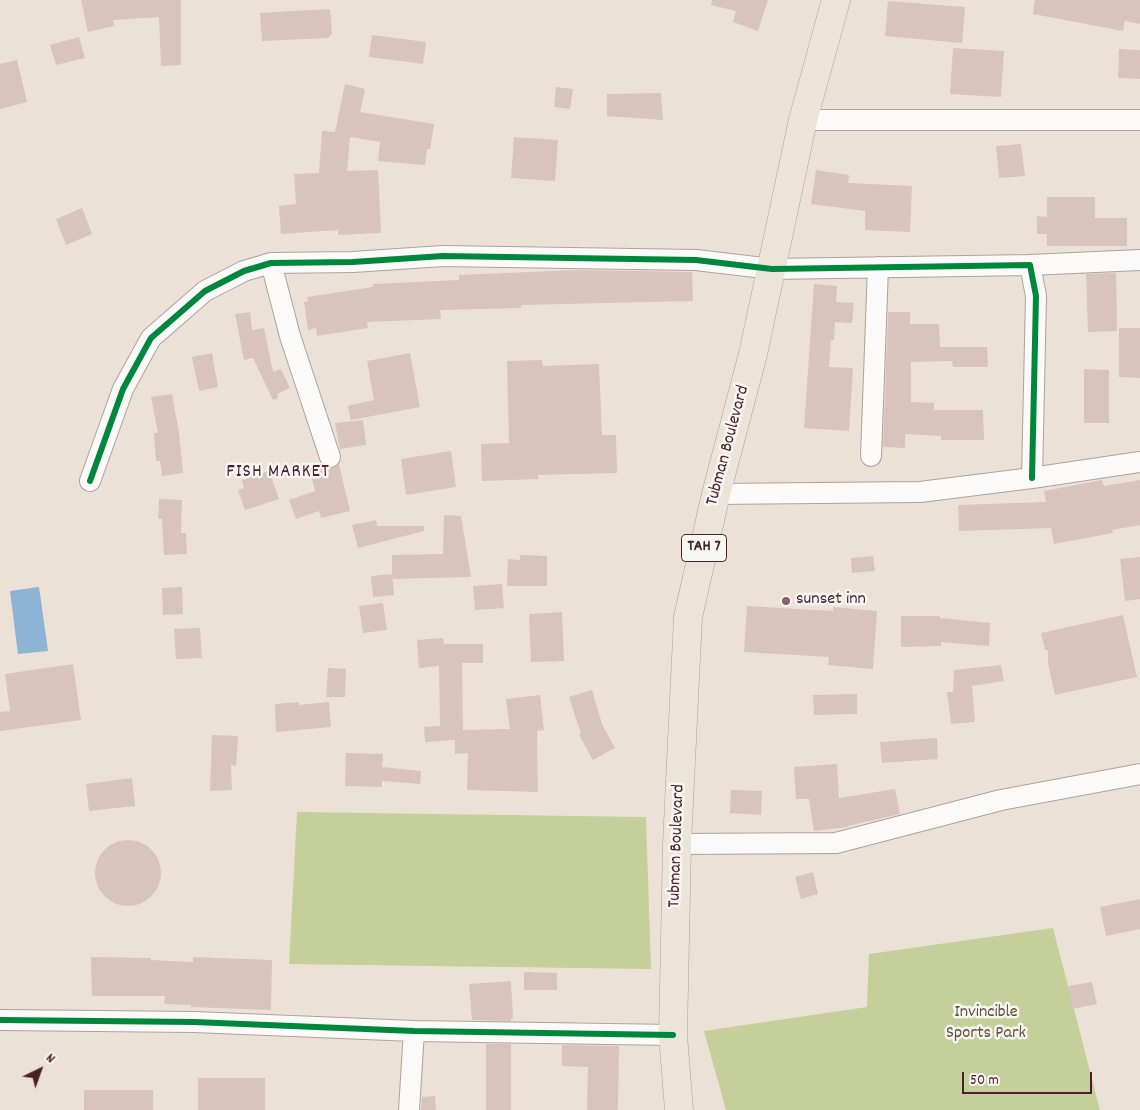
<!DOCTYPE html>
<style>
body{margin:0}
#map{position:relative;width:1140px;height:1110px;overflow:hidden;background:#ece1d6;font-family:Dekko,sans-serif}
canvas{display:block}
.north{position:absolute;left:15px;top:1045px;width:50px;height:50px;-webkit-text-stroke:4px #f6f6f2;paint-order:stroke;rotate:42deg;font-size:14px;font-weight:700;line-height:20px;text-align:center;color:#4a1f2b}
.north::after{content:'';display:block;margin:auto;width:18px;height:22px;background:#4a1f2b;clip-path:polygon(50% 0,100% 100%,50% 72%,0 100%)}
.scale{position:absolute;left:962px;top:1072px;width:130px;height:22px;box-sizing:border-box;border:2px solid #4a1f2b;border-top:0;padding-left:6px;font-size:15px;line-height:18px;white-space:nowrap;color:#4a1f2b;-webkit-text-stroke:4px #f6f6f2;paint-order:stroke}
</style>
<div id="map">
<canvas width="1140" height="1110"></canvas>
<div class="north">N</div>
<div class="scale">50 m</div>
</div>
<script>
const context = document.querySelector('canvas').getContext('2d');
context.lineJoin = 'round';
function fill(path, color) { context.fillStyle = color; context.fill(path, 'evenodd'); }
function trace(path, color, width, dash) { context.strokeStyle = color; context.lineWidth = width; context.lineCap = dash ? 'butt' : 'round'; context.setLineDash(dash || []); context.stroke(path); }
function write(font, color, halo, rows, align = 'center') {
  context.font = font + ' Dekko,sans-serif'; context.lineWidth = 5; context.setLineDash([]); context.textBaseline = 'middle'; context.strokeStyle = halo; context.fillStyle = color; for (const [text, x, y, turn = 0] of rows) {
    context.save(); context.translate(x, y); context.rotate((+turn || 0) * Math.PI / 180); context.textAlign = isNaN(turn) ? turn : align; if (halo) context.strokeText(text, 0, 0); context.fillText(text, 0, 0); context.restore();
  }
}
const green = new Path2D(`
 M 297,812 L 646,817 L 651,969 L 289,964 Z
 M 1053,928 L 1100,1110 L 726,1110 L 704,1031 L 867,1007 L 869,954 Z`);
const water = new Path2D(`
 M 39,587 L 48,651 L 18,654 L 10,591 Z`);
const building = new Path2D(`
 M 81,0 L 181,0 L 181,65 L 161,66 L 159,17 L 113,20 L 114,26 L 88,32 Z
 M 712,0 L 768,0 L 758,31 L 733,22 L 736,11 L 711,5 Z
 M 1035,0 L 1140,0 L 1140,24 L 1125,21 L 1123,31 L 1033,14 Z
 M 888,1 L 965,7 L 962,43 L 885,36 Z
 M 330,9 L 332,34 L 328,38 L 262,41 L 260,13 Z
 M 372,35 L 426,42 L 423,64 L 369,57 Z
 M 79,37 L 85,58 L 56,65 L 50,45 Z
 M 953,48 L 1004,51 L 1001,97 L 950,94 Z
 M 1119,49 L 1140,50 L 1140,79 L 1118,78 Z
 M 17,60 L 27,102 L 0,109 L 0,64 Z
 M 345,84 L 365,89 L 360,112 L 434,124 L 430,149 L 427,149 L 425,165 L 378,161 L 380,142 L 350,137 L 347,171 L 378,170 L 381,233 L 338,235 L 338,230 L 281,234 L 279,206 L 296,204 L 294,174 L 319,173 L 322,131 L 335,132 Z
 M 556,87 L 573,89 L 570,109 L 554,107 Z
 M 661,93 L 663,120 L 607,116 L 607,94 Z
 M 514,137 L 558,140 L 555,181 L 511,178 Z
 M 1021,144 L 1025,176 L 999,178 L 996,146 Z
 M 816,170 L 849,175 L 848,183 L 912,186 L 910,232 L 865,230 L 865,211 L 811,204 Z
 M 1047,197 L 1095,197 L 1095,218 L 1127,218 L 1127,246 L 1047,246 L 1047,234 L 1037,234 L 1037,216 L 1047,217 Z
 M 82,208 L 92,234 L 66,245 L 56,219 Z
 M 577,270 L 692,272 L 693,301 L 521,305 L 521,308 L 440,310 L 441,319 L 367,322 L 368,328 L 317,336 L 316,328 L 308,330 L 304,302 L 308,302 L 307,297 L 373,287 L 373,284 L 459,280 L 459,275 Z
 M 1116,273 L 1117,331 L 1088,332 L 1086,274 Z
 M 814,284 L 837,286 L 836,302 L 854,303 L 852,323 L 835,322 L 834,340 L 831,340 L 829,367 L 853,368 L 849,431 L 804,428 Z
 M 250,312 L 252,330 L 264,328 L 273,372 L 281,369 L 290,388 L 277,394 L 278,398 L 273,400 L 253,358 L 244,360 L 235,314 Z
 M 888,312 L 910,312 L 910,324 L 939,324 L 940,347 L 987,347 L 988,367 L 953,367 L 952,361 L 911,362 L 911,402 L 934,403 L 934,410 L 983,410 L 984,440 L 941,440 L 941,436 L 905,434 L 905,448 L 883,447 Z
 M 1119,328 L 1140,328 L 1140,378 L 1119,377 Z
 M 212,353 L 218,387 L 199,391 L 192,357 Z
 M 410,353 L 420,407 L 351,420 L 348,406 L 374,400 L 367,361 Z
 M 542,360 L 543,366 L 599,364 L 602,435 L 616,435 L 617,473 L 538,475 L 538,479 L 482,481 L 481,444 L 509,443 L 507,361 Z
 M 1084,369 L 1109,370 L 1109,423 L 1084,423 Z
 M 172,394 L 179,433 L 183,473 L 162,476 L 160,461 L 156,461 L 154,433 L 158,433 L 151,397 Z
 M 363,420 L 366,445 L 340,449 L 335,423 Z
 M 451,451 L 456,487 L 406,495 L 401,459 Z
 M 339,464 L 350,511 L 321,518 L 319,511 L 296,519 L 289,500 L 315,491 L 310,471 L 325,467 L 333,468 Z
 M 269,471 L 279,499 L 245,510 L 238,490 L 244,488 L 242,480 Z
 M 1102,480 L 1104,486 L 1140,480 L 1140,525 L 1112,530 L 1113,533 L 1054,544 L 1051,528 L 959,531 L 958,505 L 1046,502 L 1044,491 Z
 M 159,499 L 182,500 L 181,533 L 186,533 L 187,554 L 164,555 L 162,519 L 158,519 Z
 M 444,515 L 461,516 L 471,577 L 392,579 L 392,555 L 443,554 Z
 M 376,520 L 377,526 L 424,526 L 424,531 L 358,548 L 352,525 Z
 M 520,555 L 547,556 L 547,586 L 507,586 L 508,559 L 520,560 Z
 M 873,556 L 875,571 L 852,573 L 851,558 Z
 M 1140,557 L 1140,599 L 1125,601 L 1120,559 Z
 M 392,574 L 394,595 L 373,597 L 371,576 Z
 M 502,584 L 504,608 L 475,610 L 473,586 Z
 M 182,587 L 183,614 L 163,615 L 162,588 Z
 M 383,603 L 387,630 L 363,633 L 359,606 Z
 M 747,606 L 833,611 L 833,607 L 877,611 L 873,669 L 828,665 L 829,657 L 744,652 Z
 M 562,612 L 564,661 L 531,662 L 529,614 Z
 M 1123,615 L 1137,677 L 1055,695 L 1048,664 L 1048,650 L 1045,650 L 1041,633 Z
 M 901,616 L 940,616 L 940,618 L 990,623 L 989,646 L 941,642 L 941,646 L 901,647 Z
 M 200,628 L 202,658 L 176,659 L 174,629 Z
 M 443,638 L 444,644 L 483,644 L 483,663 L 462,663 L 463,730 L 510,729 L 506,699 L 540,695 L 544,730 L 537,731 L 538,792 L 467,790 L 468,753 L 455,754 L 455,740 L 425,742 L 424,727 L 440,726 L 439,666 L 419,668 L 417,640 Z
 M 73,664 L 81,720 L 0,731 L 0,712 L 10,711 L 5,674 Z
 M 1001,665 L 1004,681 L 972,686 L 975,722 L 951,724 L 947,692 L 953,692 L 954,670 Z
 M 328,668 L 346,669 L 345,697 L 326,697 Z
 M 592,690 L 602,724 L 615,748 L 593,760 L 579,735 L 581,734 L 569,697 Z
 M 857,694 L 857,714 L 814,715 L 813,695 Z
 M 299,702 L 299,705 L 329,702 L 331,727 L 276,732 L 275,704 Z
 M 212,735 L 238,736 L 236,766 L 231,765 L 232,790 L 210,791 Z
 M 937,738 L 938,759 L 882,763 L 880,742 Z
 M 346,753 L 383,754 L 382,767 L 421,771 L 420,784 L 382,781 L 382,787 L 345,786 Z
 M 837,764 L 839,798 L 895,789 L 900,814 L 848,826 L 848,827 L 814,831 L 809,799 L 796,799 L 794,767 Z
 M 132,778 L 135,806 L 89,811 L 86,784 Z
 M 731,790 L 762,791 L 761,815 L 730,813 Z
 M95 873a33 33 0 1 1 66 0a33 33 0 1 1-66 0Z
 M 813,872 L 818,894 L 801,899 L 795,877 Z
 M 1140,899 L 1140,929 L 1106,936 L 1100,907 Z
 M 91,957 L 151,958 L 151,960 L 193,962 L 193,957 L 272,960 L 271,1010 L 191,1007 L 191,1005 L 164,1004 L 165,996 L 92,996 Z
 M 524,972 L 557,973 L 557,990 L 524,990 Z
 M 511,981 L 513,1018 L 511,1018 L 511,1021 L 472,1020 L 469,984 Z
 M 1092,982 L 1097,1004 L 1072,1009 L 1068,986 Z
 M 486,1044 L 511,1044 L 511,1110 L 486,1110 Z
 M 562,1045 L 619,1046 L 618,1110 L 587,1110 L 588,1067 L 562,1066 Z
 M 198,1078 L 265,1078 L 265,1110 L 198,1110 Z
 M 84,1090 L 153,1090 L 153,1110 L 84,1110 Z
 M 435,1096 L 436,1110 L 421,1110 L 422,1097 Z`);
const minor = new Path2D(`
 M 803,120 L 1140,120
 M 271,263 L 290,336 L 330,457
 M 1030,265 L 1140,260
 M 871,456 L 878,267
 M 90,481 L 123,389 L 151,338 L 205,291 L 244,271 L 271,263 L 353,262 L 443,256 L 696,260 L 772,269 L 1030,265 L 1036,296 L 1032,478
 M 716,494 L 920,492 L 1032,478 L 1140,462
 M 677,844 L 836,843 L 1001,800 L 1140,774
 M 0,1020 L 194,1022 L 414,1031 L 673,1035
 M 409,1110 L 414,1031`);
const highway = new Path2D(`
 M 679,1110 L 673,1035 L 677,844 L 688,617 L 716,494 L 753,354 L 803,120 L 836,0`);
const cycleway = new Path2D(`
 M 90,481 L 123,389 L 151,338 L 205,291 L 244,271 L 271,263 L 353,262 L 443,256 L 696,260 L 772,269 L 1030,265 L 1036,296 L 1032,478
 M 0,1020 L 194,1022 L 414,1031 L 673,1035`);
const markers = [
 [786,601,5,"#836367"]
];
const shields = [
 [704,548,45]
];
const shieldNames = [
 ["TAH 7",704,548]
];
const streetNames = [
 ["Tubman Boulevard",729,446,-75],
 ["Tubman Boulevard",678,846,-88]
];
const poiNames = [
 ["sunset inn",796,601]
];
const parkNames = [
 ["Invincible",986,1014],
 ["Sports Park",986,1035]
];
const neighbourhoodNames = [
 ["FISH MARKET",278,473]
];
fill(green, '#c4cf99');
fill(water, '#8db4d5');
fill(building, '#d8c4bd');
trace(minor, '#aea29d', 22);
trace(highway, '#aea29d', 29);
trace(minor, '#fcfaf9', 20);
trace(highway, '#ece3d9', 28);
trace(cycleway, '#00873e', 6);
for (const [x, y, r, color] of markers) { const dot = new Path2D(); dot.arc(x, y, r, 0, 2 * Math.PI); context.fillStyle = color; context.fill(dot); trace(dot, '#f6f6f2', 2); }
for (const [x, y, w] of shields) { const box = new Path2D(); box.roundRect(x - w / 2, y - 13.5, w, 27, 4); context.fillStyle = '#f6f6f2'; context.fill(box); trace(box, '#4a1f2b', 1); }
write('bold 16px', '#4a1f2b', null, shieldNames);
write('18px', '#4a1f2b', '#f6f6f2', streetNames);
write('18px', '#4a1f2b', '#f6f6f2', poiNames, 'left');
write('18px', '#654f3d', '#f6f6f2', parkNames);
context.letterSpacing = '1px';
write('19px', '#4a1f2b', '#f6f6f2', neighbourhoodNames);
context.letterSpacing = '0px';
</script>
